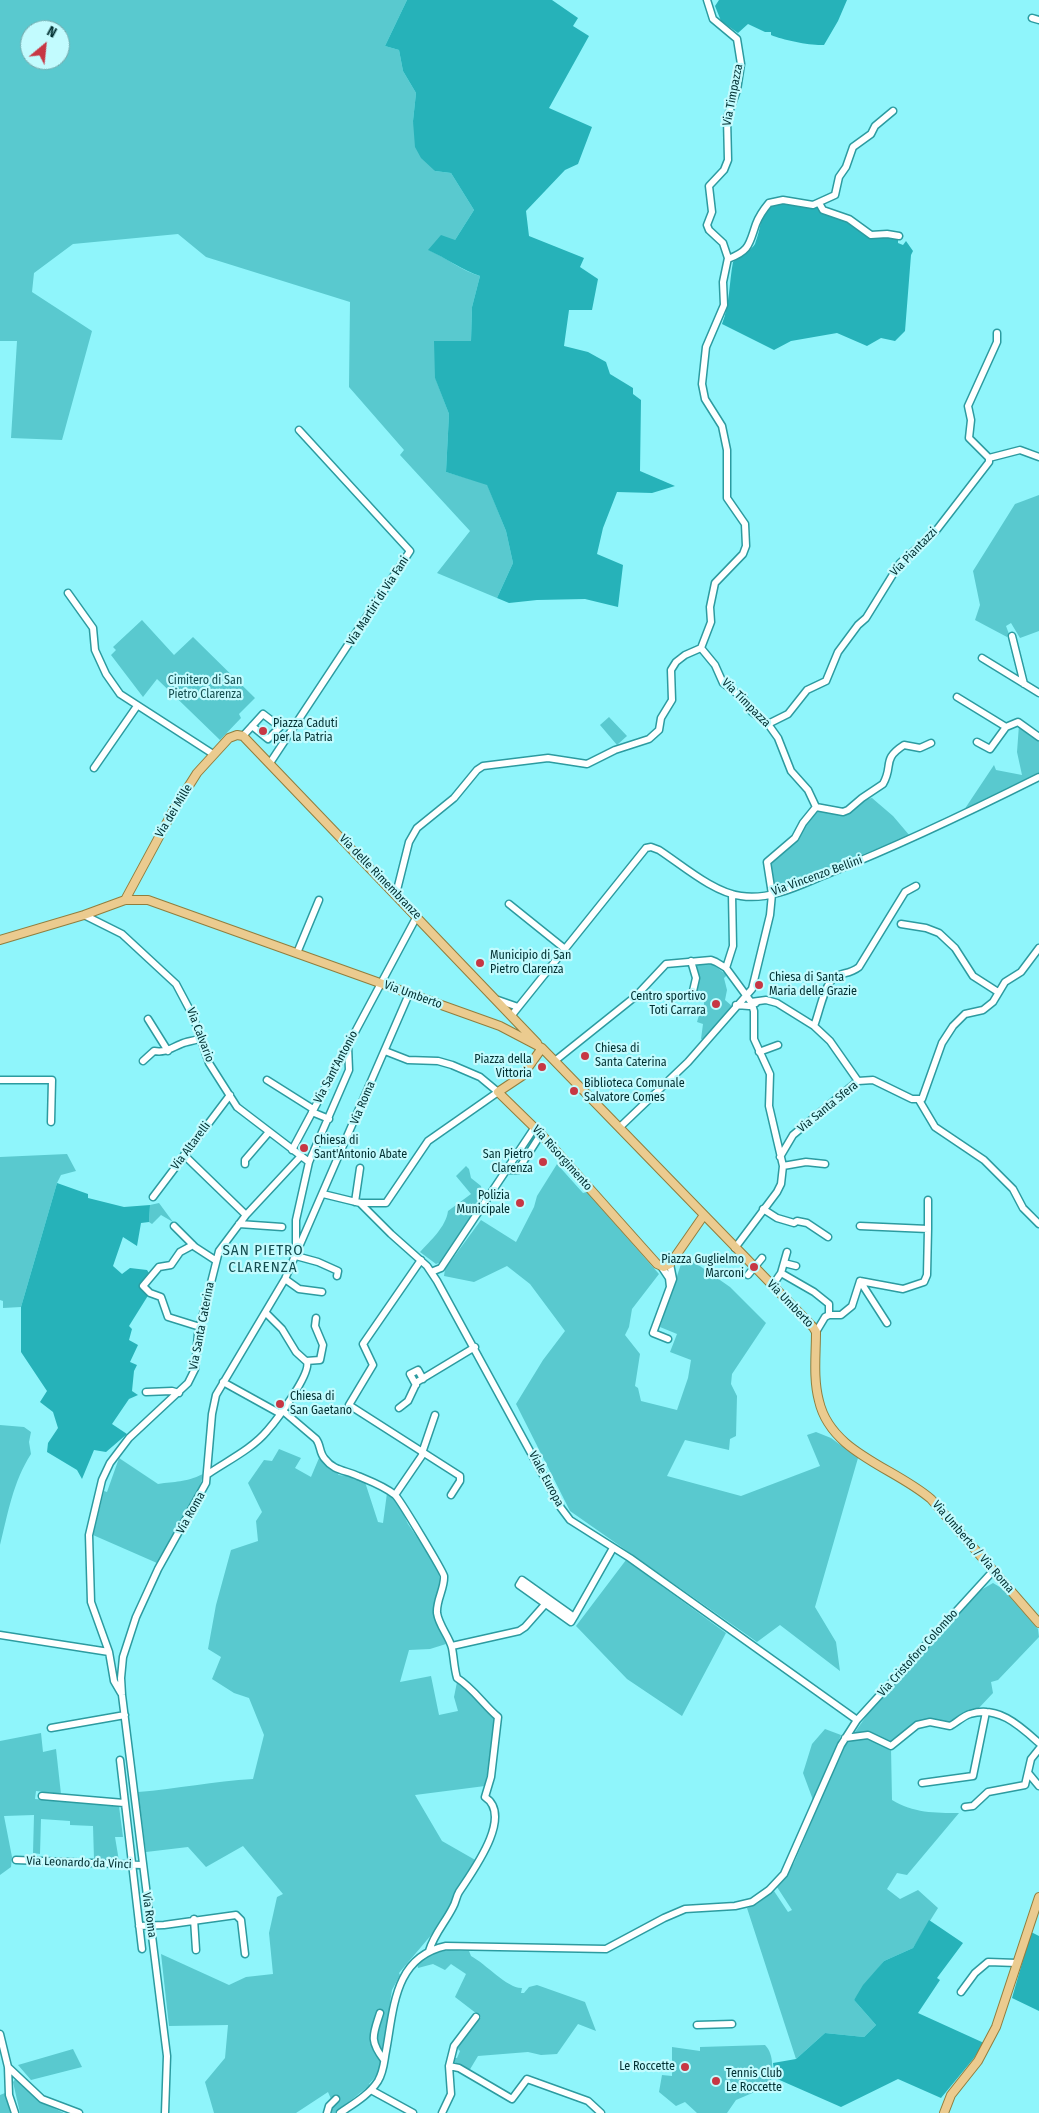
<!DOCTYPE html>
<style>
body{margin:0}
#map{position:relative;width:1039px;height:2113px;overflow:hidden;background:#8ff5fb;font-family:"Fira Sans Condensed",sans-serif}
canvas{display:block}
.north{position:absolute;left:20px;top:20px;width:50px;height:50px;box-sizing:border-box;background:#c2fbfe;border:1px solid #74a9ac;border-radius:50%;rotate:28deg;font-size:14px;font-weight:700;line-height:20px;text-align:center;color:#002f31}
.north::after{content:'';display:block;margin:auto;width:18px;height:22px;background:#c73744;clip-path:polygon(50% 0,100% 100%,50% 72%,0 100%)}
</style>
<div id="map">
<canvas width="1039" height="2113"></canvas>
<div class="north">N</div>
</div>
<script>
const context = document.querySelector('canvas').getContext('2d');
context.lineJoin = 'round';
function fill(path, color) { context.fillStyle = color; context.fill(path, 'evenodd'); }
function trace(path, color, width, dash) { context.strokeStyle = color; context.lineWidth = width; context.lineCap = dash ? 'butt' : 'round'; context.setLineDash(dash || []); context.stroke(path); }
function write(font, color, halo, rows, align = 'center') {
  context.font = font + ' "Fira Sans Condensed",sans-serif'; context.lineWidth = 4.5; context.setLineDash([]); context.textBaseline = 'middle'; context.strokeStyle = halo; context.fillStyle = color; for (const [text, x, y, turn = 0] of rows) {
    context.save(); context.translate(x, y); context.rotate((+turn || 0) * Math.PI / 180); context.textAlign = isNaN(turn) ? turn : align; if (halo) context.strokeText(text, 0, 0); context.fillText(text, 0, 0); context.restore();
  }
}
const green = new Path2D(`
 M 0,0 L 407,0 L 385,46 L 399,50 L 403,71 L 416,93 L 413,121 L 435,171 L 451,173 L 474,210 L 455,240 L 429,250 C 447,258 462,271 480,276 L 472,307 L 471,341 L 435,377 L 449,414 L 446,472 L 487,484 L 506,531 L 513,563 L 497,598 L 437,573 L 470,531 L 400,455 L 404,450 L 349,387 L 350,302 L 206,257 L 178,234 L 73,244 L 34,273 L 32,292 L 92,331 L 62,440 L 11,438 L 17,341 L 0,341 ZM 30,30 L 60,30 L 60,60 L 30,60 Z
 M 1039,495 L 1039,631 L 1020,638 L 1011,623 L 1006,626 L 1009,634 L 1007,637 L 975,620 L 980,605 L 973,571 L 1015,504 Z
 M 142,620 L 174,655 L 193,637 L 255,698 L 239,714 L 241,718 L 220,740 L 157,679 L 143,697 L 111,655 L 116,650 L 113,647 Z
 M 609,717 L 627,736 L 617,745 L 600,725 Z
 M 1019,725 L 1039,740 L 1039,773 L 964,810 L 994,765 L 996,770 L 1022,775 L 1017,752 Z
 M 872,798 L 893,816 L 910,836 L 774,889 L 771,861 L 816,812 L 849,812 L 862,800 Z
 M 712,964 L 727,975 L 724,978 L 727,990 L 725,1000 L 732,1006 L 703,1040 L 701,1039 L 703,1024 L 697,1022 L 700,1012 L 704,1010 L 704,1001 L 698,1001 L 694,965 Z
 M 67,1154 L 76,1171 L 61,1175 L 57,1183 L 21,1307 L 3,1308 L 3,1301 L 0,1300 L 0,1157 Z
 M 557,1164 L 583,1193 L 587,1192 L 659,1274 L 632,1309 L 629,1327 L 625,1335 L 640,1354 L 635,1386 L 638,1388 L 641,1401 L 677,1410 L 688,1378 L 691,1360 L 670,1352 L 677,1334 L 660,1327 L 684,1255 L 730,1287 L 766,1323 L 732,1374 L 731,1384 L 737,1396 L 736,1436 L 730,1439 L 729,1450 L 685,1440 L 667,1476 L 741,1496 L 820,1466 L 807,1435 L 816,1432 L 831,1438 L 858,1458 L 815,1607 L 836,1642 L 840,1671 L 780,1625 L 757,1642 L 570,1511 L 516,1404 L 543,1360 L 565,1331 L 530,1284 L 507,1266 L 474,1282 L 444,1276 L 445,1269 L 481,1220 L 516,1242 L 534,1207 L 537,1196 Z
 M 466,1166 L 469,1169 L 471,1178 L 481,1186 L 482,1192 L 486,1195 L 441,1262 L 436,1264 L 420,1252 C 430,1241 446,1227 448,1211 L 471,1194 L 456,1176 Z
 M 159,1203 L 173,1222 L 161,1215 L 152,1224 L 149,1222 L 150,1205 Z
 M 0,1425 L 24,1427 L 31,1432 L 29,1442 L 31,1454 C 13,1482 8,1513 0,1545 Z
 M 279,1449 L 301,1458 L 295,1468 L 311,1477 L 319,1458 L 339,1475 L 354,1477 L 365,1482 L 378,1522 L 383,1523 L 387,1493 L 397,1500 L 408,1524 L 438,1568 L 440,1581 L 434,1617 L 446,1644 L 430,1649 L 409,1650 L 400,1682 L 431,1676 L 439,1715 L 458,1711 L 454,1697 L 457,1682 C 472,1689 492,1707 496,1724 L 485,1786 L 415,1795 L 442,1841 L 477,1861 L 438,1927 L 399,1973 L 400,1975 L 392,1990 L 382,2053 L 375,2039 L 381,2009 L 379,2010 L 377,2016 L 374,2018 L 375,2019 C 369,2039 370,2043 381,2060 L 378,2074 L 369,2084 L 370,2085 L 335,2113 L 330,2113 L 333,2104 L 339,2100 L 337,2095 L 331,2099 L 328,2092 L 296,2113 L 214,2113 L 205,2082 L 225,2058 L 228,2025 L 169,2026 L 161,1954 L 229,1985 L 246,1977 L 273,1974 L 269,1933 L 277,1897 L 283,1894 L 243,1846 L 206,1867 L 188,1847 L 146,1852 L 138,1792 C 177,1789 214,1781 253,1779 L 264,1735 L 249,1698 L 234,1693 L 212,1679 L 221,1657 L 208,1649 L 216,1605 L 231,1550 L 258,1541 L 256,1521 L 262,1512 L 248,1483 L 264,1460 L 272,1461 Z
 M 119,1458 L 158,1484 C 176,1481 184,1483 203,1474 L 199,1490 L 157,1563 L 93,1535 L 104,1491 L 107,1492 Z
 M 626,1560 L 726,1633 L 682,1716 L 627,1679 L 576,1626 Z
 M 993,1583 L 1003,1589 L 1038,1629 L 1039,1637 L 998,1680 L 991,1682 L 993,1693 L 977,1710 L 953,1722 L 929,1721 L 890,1743 L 853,1735 L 869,1712 L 981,1590 Z
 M 825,1729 L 841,1735 L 813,1800 L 803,1773 L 812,1744 Z
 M 41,1733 L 43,1752 L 56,1749 L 61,1794 L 36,1791 L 35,1799 L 119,1806 L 123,1837 L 115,1837 L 119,1861 L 94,1859 L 93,1826 L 70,1825 L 70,1821 L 41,1819 L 40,1854 L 33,1853 L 34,1815 L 4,1816 L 12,1857 L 11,1867 L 0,1875 L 0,1741 Z
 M 868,1738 L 891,1748 L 892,1800 C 913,1813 935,1813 959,1813 L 907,1875 L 897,1873 L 887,1889 L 900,1899 L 918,1890 L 938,1908 L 913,1948 L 884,1961 L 854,2000 L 876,2025 L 864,2037 L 825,2033 L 796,2059 L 747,1908 L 757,1904 L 774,1891 L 788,1912 L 792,1910 L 777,1887 L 794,1863 L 846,1741 Z
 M 448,1950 L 469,1951 L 471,1956 C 486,1964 508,1989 522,1988 L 521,1993 L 524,1993 L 529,1987 L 537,1985 L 585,2002 L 596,2031 L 578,2024 L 557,2054 L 541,2055 L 528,2052 L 478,2056 L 469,2071 L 453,2061 L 453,2058 L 457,2058 L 460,2051 L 457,2048 L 481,2017 L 455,1997 L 466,1974 L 451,1964 L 445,1970 L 433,1964 L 418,1968 L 417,1963 L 429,1955 Z
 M 765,2045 C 775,2055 772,2072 771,2085 L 736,2100 L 727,2113 L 697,2113 L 685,2102 L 676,2106 L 659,2092 L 662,2075 L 672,2076 L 672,2047 L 700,2051 L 700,2047 Z
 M 73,2049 L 82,2067 L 31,2080 L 18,2065 Z
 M 16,2078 L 41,2102 L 64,2113 L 20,2113 L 13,2082 Z
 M 5,2093 L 11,2113 L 0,2113 L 0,2095 Z`);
const forest = new Path2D(`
 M 407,0 L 552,0 L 578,18 L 573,26 L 589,36 L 549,108 L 592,127 L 578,164 L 565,170 L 526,211 L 529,236 L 584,258 L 580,267 L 598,279 L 592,310 L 569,310 L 564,346 L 588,352 L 606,362 L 610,374 L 633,388 L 633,394 L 641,400 L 640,471 L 675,486 L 652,493 L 617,492 L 603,528 L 597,554 L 623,565 L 618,607 L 585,599 L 537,600 L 509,603 L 497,598 L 513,563 L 506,531 L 487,485 L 446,472 L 449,414 L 435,378 L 434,341 L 471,341 L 472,307 L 480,276 C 462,270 446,258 428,250 L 441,235 L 455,240 L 474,210 L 451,173 L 435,171 L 421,158 L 415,147 L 413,121 L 416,93 L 403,71 L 399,50 L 385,46 Z
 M 719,0 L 847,0 L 838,21 L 824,45 C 812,46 783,40 771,35 L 771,32 L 765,32 L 748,24 L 738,33 L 721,21 L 715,6 Z
 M 792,203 L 817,207 L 826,214 L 843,219 L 866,236 L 898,239 L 898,243 L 903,245 L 906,241 L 913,251 L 911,255 L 905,331 L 895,341 L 881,338 L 867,346 L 837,333 L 791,341 L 774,350 L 722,324 C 730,304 729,283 733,262 C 739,257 751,251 755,244 C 766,217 754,205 792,203 Z
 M 57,1183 L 88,1194 L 88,1198 L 124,1207 L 150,1205 L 149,1222 L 141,1223 L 137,1246 L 123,1237 L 113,1266 L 122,1274 L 130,1268 L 147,1270 L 149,1273 L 139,1287 L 149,1294 L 129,1326 L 132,1329 L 129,1340 L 138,1345 L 130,1362 L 137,1365 L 134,1371 L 132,1391 L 138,1395 L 129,1399 L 112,1424 L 127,1434 L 106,1452 L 94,1450 L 82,1479 L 77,1470 L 47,1452 L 48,1443 L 58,1428 L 53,1412 L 40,1402 L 47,1391 L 21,1352 L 21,1307 Z
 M 929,1920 L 963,1943 L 937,1978 L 940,1980 L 918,2013 L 984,2043 L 974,2058 L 941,2098 L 898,2079 L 841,2107 L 775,2078 L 773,2063 L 796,2059 L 825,2033 L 864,2037 L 876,2025 L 854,2000 L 863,1985 L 884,1961 L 913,1948 Z
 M 1031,1932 L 1039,1936 L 1039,2011 L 1012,1998 Z`);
const minor = new Path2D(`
 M 1032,18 L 1039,20
 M 819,203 L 823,210 L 849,219 L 871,235 L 887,234 L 899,236
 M 728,259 C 750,251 749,244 756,224 C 759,216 764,209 769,203 L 783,200 L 813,205 L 835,195 L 839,177 L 846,167 L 853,147 L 871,134 L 875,126 L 893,111
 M 989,458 L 1020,450 L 1039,457
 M 68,593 L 93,628 L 95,650 L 106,674 L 120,694 L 213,754
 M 1012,636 L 1024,684
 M 982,658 L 1039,693
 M 957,697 L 1006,727 L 1018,722 L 1039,737
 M 768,724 L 788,714 L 807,690 L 826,681 L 838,652 L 858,625 L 866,618 L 900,563 L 935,532 L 989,462 L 989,458 L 969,438 L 971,420 L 968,406 L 997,342 L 997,333
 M 243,736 L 263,714 L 280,727 L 268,739 L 252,726
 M 977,742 L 990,749 L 1006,727
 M 270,763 L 410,551 L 299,430
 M 94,768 L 137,706
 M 816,807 L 843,812 L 848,810 L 862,798 L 883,784 C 894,765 881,760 904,745 L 920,748 L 931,743
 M 396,894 L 409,842 L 417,828 L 454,798 L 477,770 L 483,766 L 548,758 L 587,764 L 615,750 L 649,739 L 659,730 L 661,718 L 672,700 L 671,670 L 676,662 L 685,655 L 701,648
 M 509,904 L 565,949
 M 84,915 L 122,934 L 176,984 L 193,1016 L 209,1063 L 237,1107 L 309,1162
 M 901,924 L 926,928 L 939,933 L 955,948 L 973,976 L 998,992
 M 297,953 L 319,900
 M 691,961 L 696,978 L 693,991 L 695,997
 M 726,968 L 733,946 L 732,894
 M 498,1000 L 518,1007
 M 751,1002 L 766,1000 L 777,1003 L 814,1026 L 830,1041 L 858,1081
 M 736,1005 L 749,1006 L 756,1003
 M 512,1015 L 646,848 L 651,847 L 659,850 C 682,865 714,893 741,896 C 772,901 804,883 832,872 C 903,844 971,811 1039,777
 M 148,1019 L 168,1051
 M 814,1026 C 819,1014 824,985 834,978 C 840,972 849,975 859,967 L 905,892 L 916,886
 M 759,1052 L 778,1045
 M 556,1060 L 636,996 L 666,964 L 711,960 L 716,962 L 726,968 L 751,1002 L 754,1011 L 754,1039 L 770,1074 L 769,1106 L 783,1166 L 781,1184 L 777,1192 L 735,1248
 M 143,1061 L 154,1051 C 166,1053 171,1048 181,1044 C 187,1041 195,1041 201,1038
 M 0,1080 L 52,1080 L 51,1122
 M 267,1080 L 313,1109
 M 919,1100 L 935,1127 L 984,1160 L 1013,1189 L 1023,1208 L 1039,1224
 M 312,1112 L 329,1119
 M 620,1127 L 688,1062 L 752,989 L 770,915 L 772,894 L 767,862 L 795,838 L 803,823 L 816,807 L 808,790 L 791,771 L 778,738 L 768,724 L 752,712 L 744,699 L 723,683 L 715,665 L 701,648 L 711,622 L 710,607 L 715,583 L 743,554 L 746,546 L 745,524 L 727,498 L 727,450 L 722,426 L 705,399 L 702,384 L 706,347 L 724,305 L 723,282 L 728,258 L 723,243 L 709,230 L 707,225 L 712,212 L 709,186 L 724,170 L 728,160 L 727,118 L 737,90 L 741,64 L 737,39 L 713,19 L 707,0
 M 292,1150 L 417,916
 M 184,1155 L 246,1215
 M 780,1157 L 793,1135 L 858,1081 L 873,1080 L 912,1099 L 922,1099 L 942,1043 L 953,1026 L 965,1014 L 983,1010 L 993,1002 L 1005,982 L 1021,972 L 1039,948
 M 245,1164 L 245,1160 L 269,1132
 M 783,1166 L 806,1162 L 825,1164
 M 507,1170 L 518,1170 L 541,1134
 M 323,1194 L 360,1203 L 386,1203 L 428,1141 L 498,1092 L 480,1077 L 452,1065 L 438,1061 L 408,1060 L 385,1051
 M 153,1197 L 230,1095
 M 355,1202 L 360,1168
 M 360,1203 L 391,1234 L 427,1266 L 437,1281 L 561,1508 L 570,1520 L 630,1558 L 857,1720
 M 763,1209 L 777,1218 L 794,1223 L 797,1221 L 807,1223 L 828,1237
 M 239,1224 L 282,1227
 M 174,1226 L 195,1247 L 215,1260
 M 928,1229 L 928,1200
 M 193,1245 L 180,1252 L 171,1265 L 159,1267 L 143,1286 L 150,1293 L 161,1297 L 168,1317 L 200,1327
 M 421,1260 L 363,1344 L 373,1365 L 349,1405 L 460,1476 L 460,1481 L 451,1495
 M 784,1263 L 796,1266
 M 661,1266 L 669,1278 L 670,1287
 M 431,1272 L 441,1268 L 535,1127
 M 781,1273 L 787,1252
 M 748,1275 L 762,1258
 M 337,1276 L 338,1271 L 318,1262 L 296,1256 L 296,1220 L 309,1162 L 349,1070 L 348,1046
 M 285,1279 L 299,1289 L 322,1292
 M 860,1281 L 887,1323
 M 772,1286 L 781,1273 L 814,1292 L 829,1304 L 829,1315
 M 816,1332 L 825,1317 L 829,1315 L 841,1315 L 852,1306 L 860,1281 L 903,1289 L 924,1282 L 927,1275 L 928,1229 L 860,1226
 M 668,1339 L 653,1333 L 673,1279 L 670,1264
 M 306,1361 L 320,1360 L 323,1345 L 315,1326 L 316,1318
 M 223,1382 L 279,1413
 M 416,1385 L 410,1374 L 418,1370 L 423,1379
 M 146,1392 L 172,1391 L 179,1393
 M 399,1408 L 408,1401 L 417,1382 L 475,1347
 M 282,1410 L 316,1439 C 321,1445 319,1453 325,1459 C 334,1471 345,1470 358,1476 C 370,1481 384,1486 395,1495 C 399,1498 443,1571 444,1576 C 445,1588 436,1600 437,1613 C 439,1626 449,1636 452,1648 C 454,1658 454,1668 457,1678 C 473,1688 483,1704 498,1717 L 491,1777 L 485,1797 C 514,1816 472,1872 459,1892 C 456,1897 456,1902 453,1907 C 445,1923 434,1934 429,1951
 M 422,1453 L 435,1415
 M 208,1474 C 227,1461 252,1449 267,1431 C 276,1421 311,1374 307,1362 L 296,1352 L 282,1329 L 266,1313
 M 395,1495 L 423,1454
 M 574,1617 L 522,1580 L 519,1585 L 571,1622 L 574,1617 L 613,1548
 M 0,1635 L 109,1652
 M 452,1646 L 519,1631 L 525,1627 L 548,1601
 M 121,1693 L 114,1681 L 109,1652 L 91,1602 L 89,1535 L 102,1480 L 110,1463 L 129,1438 L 188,1383 L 195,1369 L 198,1334 L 219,1251 L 246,1215 L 301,1156
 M 51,1728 L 125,1715
 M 845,1738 L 868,1735 L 891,1746 L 917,1725 L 930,1722 L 950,1726 C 956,1723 963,1716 970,1714 C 998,1705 1020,1726 1039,1743
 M 120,1760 L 142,1949
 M 1029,1774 L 1039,1786
 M 922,1783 L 973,1776 L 986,1712
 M 42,1796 L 124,1803
 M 965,1807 L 973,1806 L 988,1792 L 1025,1785 L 1031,1759 L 1039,1749
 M 16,1860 L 142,1865
 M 194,1919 L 196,1950
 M 139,1926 L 164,1925 L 236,1915 L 241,1920 L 245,1954
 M 961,1992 L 975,1973 L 988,1962 L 1017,1963
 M 380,2013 C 373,2035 369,2040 384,2060
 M 697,2025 L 732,2024
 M 0,2034 L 8,2067 L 9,2095 L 15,2113
 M 449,2066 L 454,2046 L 476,2017
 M 8,2067 L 42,2099 L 79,2113
 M 371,2090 L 413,2113
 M 165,2113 L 167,2056 L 122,1695 L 121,1678 L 123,1657 L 136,1617 L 158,1569 L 206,1483 L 212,1414 L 216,1395 L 285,1279 L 409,994
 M 327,2113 L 329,2106 L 336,2099
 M 340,2113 C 353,2104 369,2095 378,2081 C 384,2071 384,2061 386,2051 C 394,2008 394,1957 446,1946 L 606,1949 L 664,1918 L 685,1909 L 735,1906 L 752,1902 L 769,1890 L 784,1874 L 841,1745 L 857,1720 L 993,1571
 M 442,2113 L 451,2094 L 449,2066 L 459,2068 L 512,2099 L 527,2079 L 588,2101 L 601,2113`);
const major = new Path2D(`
 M 125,900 L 173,811 L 197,773 L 229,738 L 237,735 L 243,736 L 537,1043
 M 0,940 L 84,915 L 125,900 L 148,900 L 500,1026 L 542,1048 L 813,1327 L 816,1332 C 816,1354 813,1379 819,1401 C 831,1453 894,1467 931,1499 L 1039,1623
 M 542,1048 L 522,1076 L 498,1092 L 541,1134 L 657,1264 L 664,1267 L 670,1264 L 704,1215
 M 944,2113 L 951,2095 L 978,2061 L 996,2027 L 1039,1897`);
const markers = [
 [263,731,5,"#c73744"],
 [480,963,5,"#c73744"],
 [759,985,5,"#c73744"],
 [716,1004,5,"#c73744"],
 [585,1056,5,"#c73744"],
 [542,1067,5,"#c73744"],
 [574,1091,5,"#c73744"],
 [304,1148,5,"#c73744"],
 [543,1162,5,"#c73744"],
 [520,1203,5,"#c73744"],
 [754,1267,5,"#c73744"],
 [280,1404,5,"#c73744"],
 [685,2067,5,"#c73744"],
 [716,2081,5,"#c73744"]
];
const streetNames = [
 ["Via Timpazza",733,95,-79],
 ["Via Piantazzi",914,552,-46],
 ["Via Martiri di Via Fani",378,601,-57],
 ["Via Timpazza",746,703,45],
 ["Via dei Mille",174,811,-59],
 ["Via Vincenzo Bellini",817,876,-20],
 ["Via delle Rimembranze",380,877,46],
 ["Via Umberto",413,995,20],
 ["Via Calvario",200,1035,69],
 ["Via Sant'Antonio",336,1067,-62],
 ["Via Roma",363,1103,-67],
 ["Via Santa Sfera",828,1107,-39],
 ["Via Altarelli",191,1146,-53],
 ["Via Risorgimento",562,1158,48],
 ["Via Umberto",790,1304,46],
 ["Via Santa Caterina",202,1326,-79],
 ["Viale Europa",546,1479,62],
 ["Via Roma",191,1513,-61],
 ["Via Umberto / Via Roma",973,1547,49],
 ["Via Cristoforo Colombo",918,1653,-48],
 ["Via Leonardo da Vinci",79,1863,2],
 ["Via Roma",149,1915,82]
];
const parkNames = [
 ["Cimitero di San",205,681],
 ["Pietro Clarenza",205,695]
];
const poiNames = [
 ["Piazza Caduti",273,724],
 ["per la Patria",273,738],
 ["Municipio di San",490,956],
 ["Pietro Clarenza",490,970],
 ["Chiesa di Santa",769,978],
 ["Maria delle Grazie",769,992],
 ["Centro sportivo",706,997,"right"],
 ["Toti Carrara",706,1011,"right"],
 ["Chiesa di",595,1049],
 ["Santa Caterina",595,1063],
 ["Piazza della",532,1060,"right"],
 ["Vittoria",532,1074,"right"],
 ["Biblioteca Comunale",584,1084],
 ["Salvatore Comes",584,1098],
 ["Chiesa di",314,1141],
 ["Sant'Antonio Abate",314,1155],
 ["San Pietro",533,1155,"right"],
 ["Clarenza",533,1169,"right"],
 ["Polizia",510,1196,"right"],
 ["Municipale",510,1210,"right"],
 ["Piazza Guglielmo",744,1260,"right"],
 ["Marconi",744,1274,"right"],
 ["Chiesa di",290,1397],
 ["San Gaetano",290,1411],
 ["Le Roccette",675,2067,"right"],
 ["Tennis Club",726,2074],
 ["Le Roccette",726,2088]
];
const quarterNames = [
 ["SAN PIETRO",263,1251],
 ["CLARENZA",263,1268]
];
fill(green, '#59c9cf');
fill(forest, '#26b2b9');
trace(minor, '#2c9ba0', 9);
trace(major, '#907e3e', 10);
trace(minor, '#fff', 6);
trace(major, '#ebcb8f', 8);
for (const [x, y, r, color] of markers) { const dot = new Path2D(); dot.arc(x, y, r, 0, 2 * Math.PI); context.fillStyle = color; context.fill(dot); trace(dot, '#c2fbfe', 2); }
write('12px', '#002f31', '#c2fbfe', streetNames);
write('12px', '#144d4f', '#c2fbfe', parkNames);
write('12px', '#002f31', '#c2fbfe', poiNames, 'left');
context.letterSpacing = '1px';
write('15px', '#134d50', '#c2fbfe', quarterNames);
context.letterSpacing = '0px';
</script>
